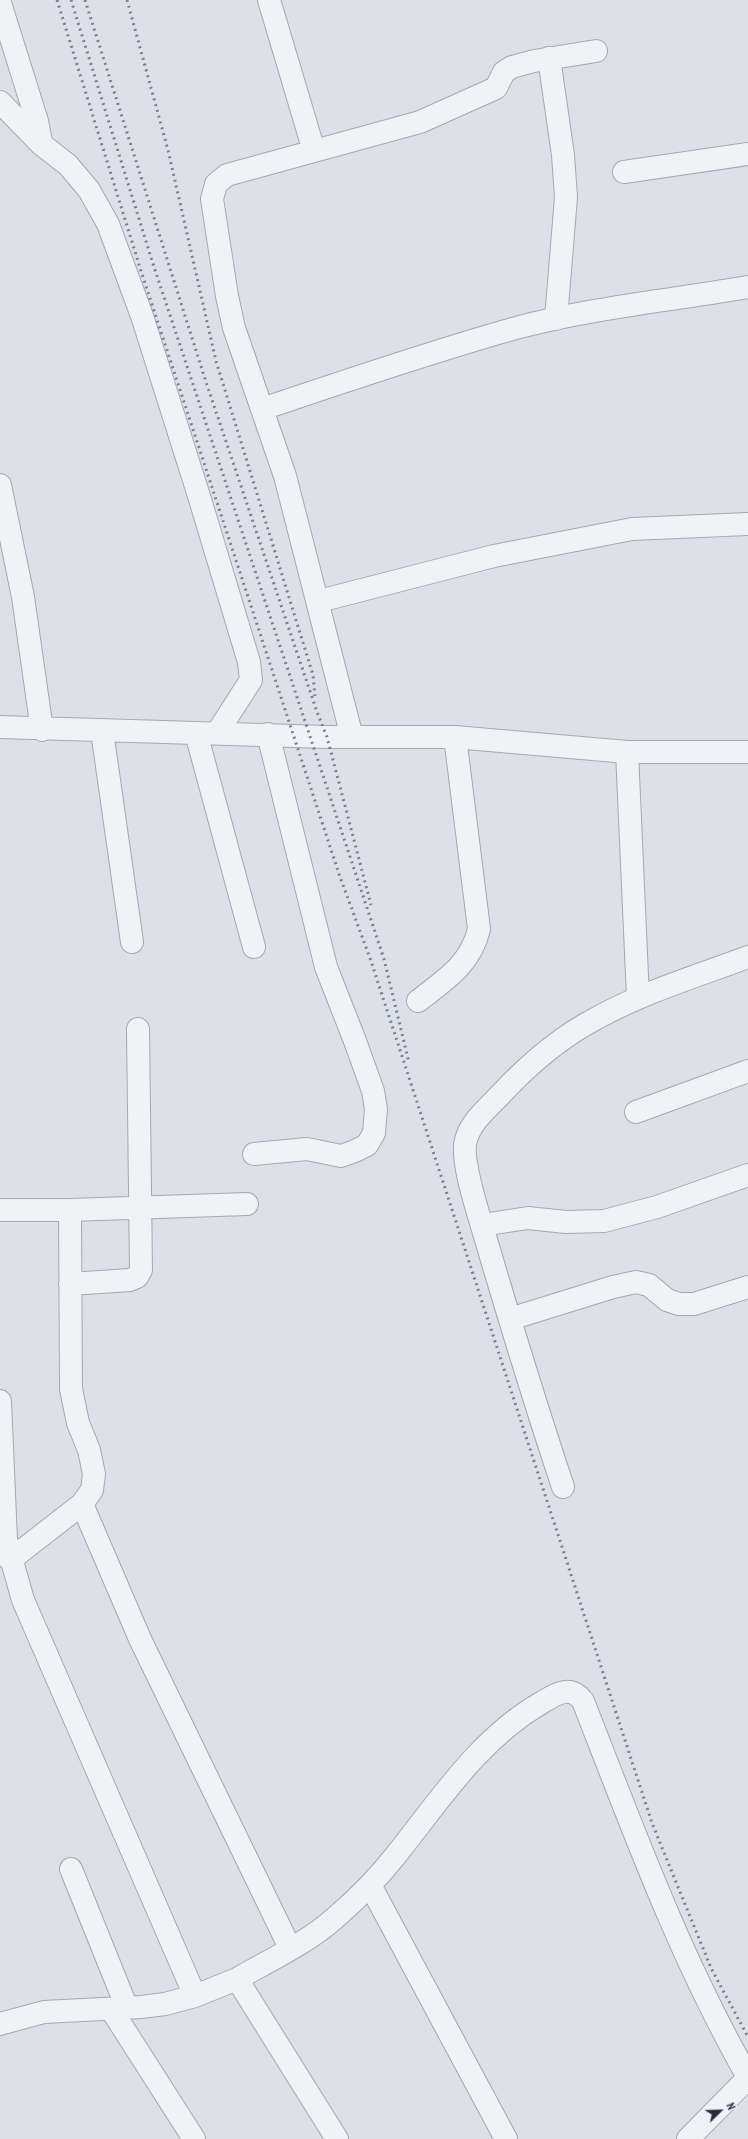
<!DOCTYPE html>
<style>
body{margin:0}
#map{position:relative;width:748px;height:2139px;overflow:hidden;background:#dde1e7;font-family:"PT Sans Narrow",sans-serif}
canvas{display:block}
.north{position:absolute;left:700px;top:2091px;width:40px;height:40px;-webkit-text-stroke:3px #edf0f5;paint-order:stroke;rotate:67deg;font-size:11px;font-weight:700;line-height:16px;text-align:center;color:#272f3e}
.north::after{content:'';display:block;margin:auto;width:14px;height:18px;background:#272f3e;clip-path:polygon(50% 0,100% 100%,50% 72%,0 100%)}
</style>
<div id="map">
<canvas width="748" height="2139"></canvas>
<div class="north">N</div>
</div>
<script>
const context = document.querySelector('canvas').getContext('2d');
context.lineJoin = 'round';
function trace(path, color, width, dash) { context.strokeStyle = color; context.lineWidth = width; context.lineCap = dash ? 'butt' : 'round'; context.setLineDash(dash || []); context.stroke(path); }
const minor = new Path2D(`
 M 269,0 L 314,151
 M 0,3 L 37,121 L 41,142
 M 549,58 L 563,155 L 566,197 L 556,319
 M 0,102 L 41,144 L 68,165 L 89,190 L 108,224 L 142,316 L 199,496 L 249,662 L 251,680 L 217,733
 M 624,172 L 748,154
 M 262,409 C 346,381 430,352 516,328 C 591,308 671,300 748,287
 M 0,485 L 23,597 L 42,730
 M 319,601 L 494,556 L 632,529 L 748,524
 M 0,727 L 327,737 L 455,737 L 627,752 L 748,752
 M 102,731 L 132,942
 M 196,733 L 254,947
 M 352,737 L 285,476 L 234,328 L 227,296 L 212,199 L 216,184 L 227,175 L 420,122 L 496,88 L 504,72 L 512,67 L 534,61 L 596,51
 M 627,752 L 638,998
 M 418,1001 C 445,980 471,964 479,929 L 455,737
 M 636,1112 L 748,1071
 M 254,1154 L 307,1149 L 341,1156 L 355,1151 L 367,1145 L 374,1133 L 376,1109 L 373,1091 L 355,1041 L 326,967 L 268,734
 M 0,1210 L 70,1210 L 247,1204
 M 482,1225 L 528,1218 L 566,1222 L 604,1221 L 657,1207 L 748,1175
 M 70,1284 L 130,1280 L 137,1277 L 141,1270 L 138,1029
 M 510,1319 L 613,1287 L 636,1282 L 649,1285 L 667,1300 L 679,1304 L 694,1304 L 748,1287
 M 0,1401 L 6,1540 L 23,1600 L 195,1996 L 237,1979 L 337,2139
 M 563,1487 C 535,1403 509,1318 484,1233 C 478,1212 460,1159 466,1140 C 471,1121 487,1109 500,1095 C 528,1065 560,1037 597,1018 C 644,992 697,976 748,957
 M 82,1504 L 140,1639 L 290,1948
 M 10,1560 L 82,1504 L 92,1490 L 94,1474 L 89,1450 L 78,1423 L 71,1389 L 70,1210
 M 71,1869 L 127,2008
 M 370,1885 L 506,2139
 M 237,1979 C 270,1960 307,1943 335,1918 C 357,1899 378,1878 396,1855 C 440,1800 479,1739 541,1703 C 556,1694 570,1684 583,1701 C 633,1829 680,1958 748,2077
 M 111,2009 L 194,2139
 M 0,2024 L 44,2012 L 141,2007 L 165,2004 L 195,1996
 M 688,2139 L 748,2078`);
const rail = new Path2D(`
 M 57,0 L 141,271 L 340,877 L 371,961 L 652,1823 L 711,1968 L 748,2037
 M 71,0 L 154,267 L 384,959 L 409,1063
 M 85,0 L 206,382 L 317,712 L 327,737 L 371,905
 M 127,0 L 168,150 L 216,361 L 313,675 L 315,696`);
trace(minor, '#a3a8b1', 24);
trace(minor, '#f0f2f6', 22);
trace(rail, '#778191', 3, [2, 4]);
</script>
